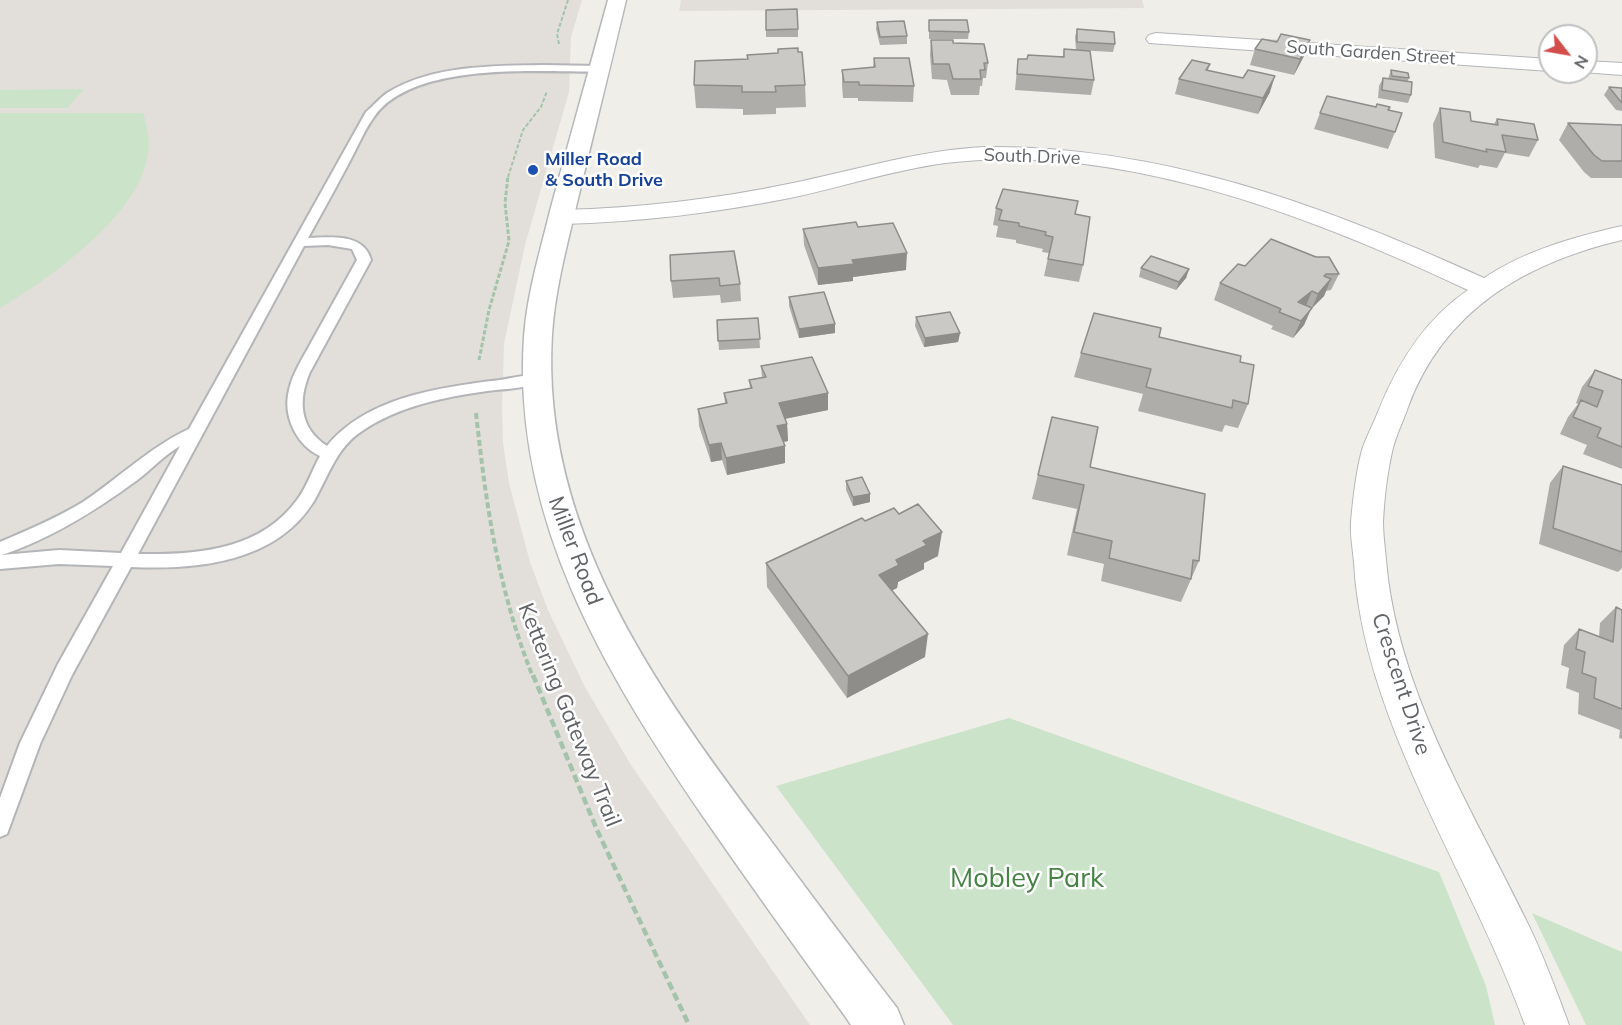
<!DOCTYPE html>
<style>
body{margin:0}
#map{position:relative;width:1622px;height:1025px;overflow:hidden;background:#f0eee9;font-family:Mulish,sans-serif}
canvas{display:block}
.north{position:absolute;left:1538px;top:24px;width:60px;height:60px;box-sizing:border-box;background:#fff;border:2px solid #bfc1c2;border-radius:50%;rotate:121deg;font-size:16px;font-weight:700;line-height:24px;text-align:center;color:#606367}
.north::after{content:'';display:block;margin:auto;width:21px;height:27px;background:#d34d4b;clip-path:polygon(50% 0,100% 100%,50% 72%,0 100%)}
</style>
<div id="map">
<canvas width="1622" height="1025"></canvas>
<div class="north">N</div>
</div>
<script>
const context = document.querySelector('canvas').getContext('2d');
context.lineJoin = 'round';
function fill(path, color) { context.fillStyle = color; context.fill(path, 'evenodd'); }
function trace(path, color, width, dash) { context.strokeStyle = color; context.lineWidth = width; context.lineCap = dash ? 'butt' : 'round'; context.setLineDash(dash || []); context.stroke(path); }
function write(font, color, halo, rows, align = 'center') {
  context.font = font + ' Mulish,sans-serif'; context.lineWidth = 5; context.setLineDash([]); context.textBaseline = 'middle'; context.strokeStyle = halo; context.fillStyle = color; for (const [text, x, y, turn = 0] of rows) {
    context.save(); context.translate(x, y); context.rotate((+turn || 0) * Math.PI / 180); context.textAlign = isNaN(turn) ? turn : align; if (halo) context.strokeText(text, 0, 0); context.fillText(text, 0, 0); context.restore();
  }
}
const education = new Path2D(`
 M 0,0 L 582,0 L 571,37 L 569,92 L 525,245 L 504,344 L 502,408 L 503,443 L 509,483 L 530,562 L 548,610 L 585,687 L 631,765 L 810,1025 L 0,1025 Z
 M 681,0 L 1142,0 L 1144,8 L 679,11 Z`);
const green = new Path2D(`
 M 84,89 L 67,108 L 0,108 L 0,90 Z
 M 0,113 L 143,113 C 148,128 151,144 147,159 C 135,218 49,279 0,308 Z
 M 1009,718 L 1439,872 L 1486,986 L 1495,1025 L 953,1025 L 776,786 Z
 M 1532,913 L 1622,952 L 1622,1025 L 1586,1025 Z`);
const pathFar3 = new Path2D(`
 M 559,44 L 557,34 L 568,0
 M 508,177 L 523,130 L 541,107 L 547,91`);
const pathFar2 = new Path2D(`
 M 479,360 L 489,310 L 509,241 L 505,203 L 508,176`);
const pathFar1 = new Path2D(`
 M 476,413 C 486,505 498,590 533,677`);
const path = new Path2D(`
 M 533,675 L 597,830 L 689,1025`);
const service = new Path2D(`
 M 542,65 L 600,66 L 605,69 L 600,72 C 539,72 413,61 374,117 C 365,129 359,144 352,157 C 338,184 323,211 308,238 C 331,237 364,233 371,260 L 310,372 C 298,400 299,428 327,446 C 367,397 441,387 500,380 C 513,378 529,373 541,377 L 543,380 L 541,383 C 524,388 505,389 487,391 C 444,397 399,406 362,431 C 336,448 329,475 314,501 C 276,563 196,570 131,567 L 72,675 L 40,744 L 7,834 L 0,837 L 0,798 L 20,743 L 58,664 L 113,566 L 59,564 L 0,569 L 0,542 C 28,530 57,518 83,502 C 119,478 150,447 189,429 L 366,112 C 373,106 380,98 387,93 C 432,65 492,66 542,65 ZM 328,245 L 352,249 L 357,260 C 342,287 327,314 312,341 C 303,358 291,375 288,395 C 284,419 298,446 320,456 C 312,470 307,487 297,500 C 260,551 195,555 138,554 L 304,246 ZM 180,446 L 121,553 L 59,550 L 2,555 C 50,539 95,511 136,481 C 151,470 164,455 180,446 Z`);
const minor = new Path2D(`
 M 1156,33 L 1550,59 L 1550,71 L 1149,43 L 1146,39 L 1149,35 Z
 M 1586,61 L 1622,63 L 1622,75 L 1582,72 L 1586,72 Z
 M 985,147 C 1161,145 1326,206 1484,278 C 1526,250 1574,237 1622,226 L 1622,240 C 1525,263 1444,310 1408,407 C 1403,422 1395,437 1392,452 C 1387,474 1384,500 1383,522 C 1383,535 1385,548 1386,560 C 1397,690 1470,805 1526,920 C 1543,954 1556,990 1569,1025 L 1525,1025 C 1472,876 1363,722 1354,563 C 1353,549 1350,535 1351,522 C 1353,499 1356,472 1362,450 C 1366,437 1373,425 1378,412 C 1397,364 1424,320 1468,290 C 1313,217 1120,141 945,163 C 893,170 842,187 790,198 C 715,213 639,222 562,224 L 554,222 L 550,217 L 554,212 L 562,210 C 640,208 717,199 793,183 C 857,170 919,150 985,147 Z`);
const secondary = new Path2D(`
 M 608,0 L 626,0 C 610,69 592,138 576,207 C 566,249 555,291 552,334 C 540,526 655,687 765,833 C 809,892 852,950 897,1008 L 904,1025 L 851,1025 L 845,1016 C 797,950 749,883 702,815 C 604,671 512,518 524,337 C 527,294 540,252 550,211 C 569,140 589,71 608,0 Z`);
const wall = new Path2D(`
 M 766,10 L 798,29 L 798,37 L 766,37 Z
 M 929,20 L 969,32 L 968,39 L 929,39 Z
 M 877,22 L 907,36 L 907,44 L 880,45 L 876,29 Z
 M 1077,29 L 1115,44 L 1113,52 L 1076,50 L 1075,37 Z
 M 931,40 L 953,43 L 988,63 L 986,78 L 983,78 L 982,86 L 980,86 L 979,95 L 951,95 L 947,80 L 932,79 L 930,55 Z
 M 1310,40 L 1304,56 L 1294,75 L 1250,65 L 1255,49 L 1277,42 Z
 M 1064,49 L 1094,80 L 1091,95 L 1015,90 L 1018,59 L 1027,59 L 1063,56 Z
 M 874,58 L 914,86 L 913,102 L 858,101 L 858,98 L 843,98 L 842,86 L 842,70 L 873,67 Z
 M 1210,64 L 1208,70 L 1270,92 L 1258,114 L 1175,94 L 1179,79 Z
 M 1391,70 L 1409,78 L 1407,82 L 1411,95 L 1408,103 L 1378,98 L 1379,86 L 1383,78 L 1388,79 Z
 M 694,85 L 805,85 L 806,107 L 776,108 L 776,114 L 743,115 L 743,109 L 696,108 Z
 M 1609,87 L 1622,88 L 1622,111 L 1616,110 L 1604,95 Z
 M 1440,108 L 1471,121 L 1494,124 L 1497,119 L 1538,140 L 1529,157 L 1505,153 L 1497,168 L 1480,165 L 1478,168 L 1435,158 L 1433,124 Z
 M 1388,110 L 1395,132 L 1388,149 L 1314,129 L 1320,113 Z
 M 1568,123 L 1622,125 L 1622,178 L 1591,178 L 1584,172 L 1559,140 Z
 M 996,208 L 1075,214 L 1083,265 L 1079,282 L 1044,276 L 1049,253 L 1042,252 L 1043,249 L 1016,243 L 1016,240 L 996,237 L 998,226 L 993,225 Z
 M 858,227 L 906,270 L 853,277 L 853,281 L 818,285 L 804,245 L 803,229 Z
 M 734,251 L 740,284 L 741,301 L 721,303 L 720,295 L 673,298 L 671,281 Z
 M 1316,257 L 1339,274 L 1331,290 L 1326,291 L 1324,296 L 1311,309 L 1304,325 L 1293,338 L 1271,329 L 1273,326 L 1214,300 L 1220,283 L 1245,266 Z
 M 1141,268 L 1189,269 L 1186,278 L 1176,290 L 1139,277 Z
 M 789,297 L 835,333 L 799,338 L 789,306 Z
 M 916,317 L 960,333 L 958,342 L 924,347 L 915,326 Z
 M 758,318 L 760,348 L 719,350 L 717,320 Z
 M 1159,337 L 1240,362 L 1248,404 L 1238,428 L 1225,425 L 1222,432 L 1138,411 L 1143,394 L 1074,377 L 1081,353 Z
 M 761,366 L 828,393 L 828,410 L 785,419 L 787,424 L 788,441 L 783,442 L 785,463 L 727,475 L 722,460 L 711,462 L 699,426 L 698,409 L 725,403 L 724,393 L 750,388 L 749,380 L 762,377 Z
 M 1595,370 L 1622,380 L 1622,469 L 1583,454 L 1587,445 L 1560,434 L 1568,417 L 1578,404 L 1576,403 L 1582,387 Z
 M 1052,417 L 1090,467 L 1199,561 L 1181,602 L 1101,581 L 1104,564 L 1067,555 L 1077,509 L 1032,499 Z
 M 1563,466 L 1622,485 L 1622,568 L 1618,572 L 1539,544 L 1550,483 Z
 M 846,481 L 870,494 L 870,502 L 853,506 L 846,490 Z
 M 899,514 L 938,556 L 924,563 L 924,569 L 898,582 L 897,588 L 892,590 L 925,657 L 847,698 L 767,587 L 766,563 L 865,521 Z
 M 1616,607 L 1622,610 L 1622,739 L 1619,738 L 1620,730 L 1578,714 L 1579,693 L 1566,688 L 1569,668 L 1561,665 L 1564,645 L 1579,629 L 1599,637 L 1600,623 Z`);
const shadedWall = new Path2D(`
 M 1310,40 L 1304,56 L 1294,75 L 1300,59 Z
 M 1275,76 L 1270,92 L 1258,114 L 1263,98 Z
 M 907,253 L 906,270 L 853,277 L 853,281 L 818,285 L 818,268 L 852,260 Z
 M 1189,269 L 1186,278 L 1176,290 L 1179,282 Z
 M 1331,279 L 1324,296 L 1311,309 L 1304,325 L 1293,338 L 1301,321 L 1311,310 L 1318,294 Z
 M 1312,291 L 1305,308 L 1298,302 Z
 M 835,324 L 835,333 L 799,338 L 799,329 Z
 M 960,333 L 958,342 L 924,347 L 925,338 Z
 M 828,393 L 828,410 L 779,420 L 779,403 Z
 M 787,424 L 788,441 L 778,443 L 777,426 Z
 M 721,443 L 722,460 L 711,462 L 709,445 Z
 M 785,446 L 785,463 L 727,475 L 726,458 Z
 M 870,494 L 870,502 L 853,506 L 853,497 Z
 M 942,532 L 938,556 L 924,563 L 924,569 L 898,582 L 897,588 L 878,598 L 879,575 L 896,560 L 923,541 Z
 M 928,634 L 925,657 L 847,698 L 848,676 Z`);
const building = new Path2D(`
 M 797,9 L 798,29 L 766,30 L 766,10 Z
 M 929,20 L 967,20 L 969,32 L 929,31 Z
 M 904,21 L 907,36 L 880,37 L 877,22 Z
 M 1077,29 L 1114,32 L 1115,44 L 1077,42 Z
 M 1281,34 L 1310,40 L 1300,59 L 1255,49 L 1262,39 L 1277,42 Z
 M 931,40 L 953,40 L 953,43 L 984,44 L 988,63 L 984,63 L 985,70 L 980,70 L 981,79 L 953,79 L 949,64 L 933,64 Z
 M 798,48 L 798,52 L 802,52 L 805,85 L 775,86 L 776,92 L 742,92 L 742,86 L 694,85 L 695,61 L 748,59 L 747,55 L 778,53 L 778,49 Z
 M 1064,49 L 1090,51 L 1094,80 L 1017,74 L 1018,59 L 1027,59 L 1028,55 L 1064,57 Z
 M 874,58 L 909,58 L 914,86 L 859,85 L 859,82 L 844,82 L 842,70 L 875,67 Z
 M 1192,60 L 1210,64 L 1206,70 L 1243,78 L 1248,70 L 1275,76 L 1263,98 L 1179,79 Z
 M 1391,70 L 1408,73 L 1409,78 L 1392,76 Z
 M 1383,78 L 1412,82 L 1411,95 L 1382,90 Z
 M 1609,87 L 1622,88 L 1622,102 L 1621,102 Z
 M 1327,96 L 1376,107 L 1377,104 L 1390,107 L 1388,110 L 1402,113 L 1395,132 L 1320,113 Z
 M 1440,108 L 1470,112 L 1471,121 L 1498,125 L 1497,119 L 1534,124 L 1538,140 L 1502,135 L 1506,152 L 1486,149 L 1487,152 L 1443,142 Z
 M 1568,123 L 1622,125 L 1622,161 L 1602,161 L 1594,155 Z
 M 1003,189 L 1078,201 L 1075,214 L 1090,217 L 1083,265 L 1048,259 L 1053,237 L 1045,235 L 1046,232 L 1019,226 L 1019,223 L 999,220 L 1002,210 L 996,208 Z
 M 856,222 L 858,227 L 893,223 L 907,253 L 852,260 L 854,264 L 818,268 L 803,229 Z
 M 1271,239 L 1316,257 L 1329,257 L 1339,274 L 1326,274 L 1324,276 L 1331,279 L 1318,294 L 1312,291 L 1298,302 L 1312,308 L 1301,321 L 1279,312 L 1281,309 L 1220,283 L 1238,264 L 1245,266 Z
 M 734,251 L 740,284 L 720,286 L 719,278 L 671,281 L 670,255 Z
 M 1151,256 L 1189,269 L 1179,282 L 1141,268 Z
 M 824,292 L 835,324 L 799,329 L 789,297 Z
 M 950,312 L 960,333 L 925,338 L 916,317 Z
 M 1094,313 L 1161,328 L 1159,337 L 1241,356 L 1240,362 L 1254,365 L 1248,404 L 1233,400 L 1232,408 L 1146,387 L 1151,369 L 1081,353 Z
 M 758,318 L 760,339 L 718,341 L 717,320 Z
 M 812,357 L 828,393 L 779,403 L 787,424 L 777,426 L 785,446 L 726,458 L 721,443 L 709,445 L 698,409 L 727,403 L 724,393 L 752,388 L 749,380 L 766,377 L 761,366 Z
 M 1595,370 L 1622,380 L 1622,447 L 1597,437 L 1601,428 L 1573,417 L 1581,400 L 1597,407 L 1603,391 L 1588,386 Z
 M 1052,417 L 1098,427 L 1090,467 L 1205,494 L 1199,561 L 1193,560 L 1191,579 L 1109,558 L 1112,541 L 1074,532 L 1084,485 L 1038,475 Z
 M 1563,466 L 1622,485 L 1622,552 L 1553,528 Z
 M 862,477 L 870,494 L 853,497 L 846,481 Z
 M 918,504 L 942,532 L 923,541 L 927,545 L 896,560 L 899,565 L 879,575 L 928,634 L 848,676 L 766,563 L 862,518 L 865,521 L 894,508 L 899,514 Z
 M 1616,607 L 1622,610 L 1622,709 L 1594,698 L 1596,678 L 1582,673 L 1585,652 L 1576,649 L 1579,629 L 1613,642 Z`);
const markers = [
 [533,170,6,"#1a4fb4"]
];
const farStreetnames = [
 ["South Garden Street",1371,53,4],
 ["South Drive",1032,157,2]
];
const farTransitnames = [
 ["Miller Road",545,160],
 ["& South Drive",545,181]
];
const streetNames = [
 ["Miller Road",575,551,69],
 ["Crescent Drive",1401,684,72],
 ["Kettering Gateway Trail",569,715,68]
];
const nearParknames = [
 ["Mobley Park",1027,879]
];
fill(education, '#e2dfda');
fill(green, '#cbe3c9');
trace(service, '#b3b5b9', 4);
trace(minor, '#b3b5b9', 2);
trace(secondary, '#b5b7bb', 3);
trace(pathFar3, '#a3c4aa', 2, [4, 2]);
trace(pathFar2, '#a3c4aa', 3, [4.5, 2]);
trace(pathFar1, '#a3c4aa', 4, [6, 3]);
trace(path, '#a3c4aa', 4.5, [8, 4]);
fill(service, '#fff');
fill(minor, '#fff');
fill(secondary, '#fff');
fill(wall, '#afada9');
fill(shadedWall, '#8e8d8a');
fill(building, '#cbc9c5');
trace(building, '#8e8d8a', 1.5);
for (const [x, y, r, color] of markers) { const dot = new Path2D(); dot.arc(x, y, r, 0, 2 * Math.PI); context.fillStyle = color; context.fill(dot); trace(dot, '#fff', 2); }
write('18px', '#606367', '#fff', farStreetnames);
write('bold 18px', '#164399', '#fff', farTransitnames, 'left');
write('22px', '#606367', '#fff', streetNames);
write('27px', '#448342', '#fff', nearParknames);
</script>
